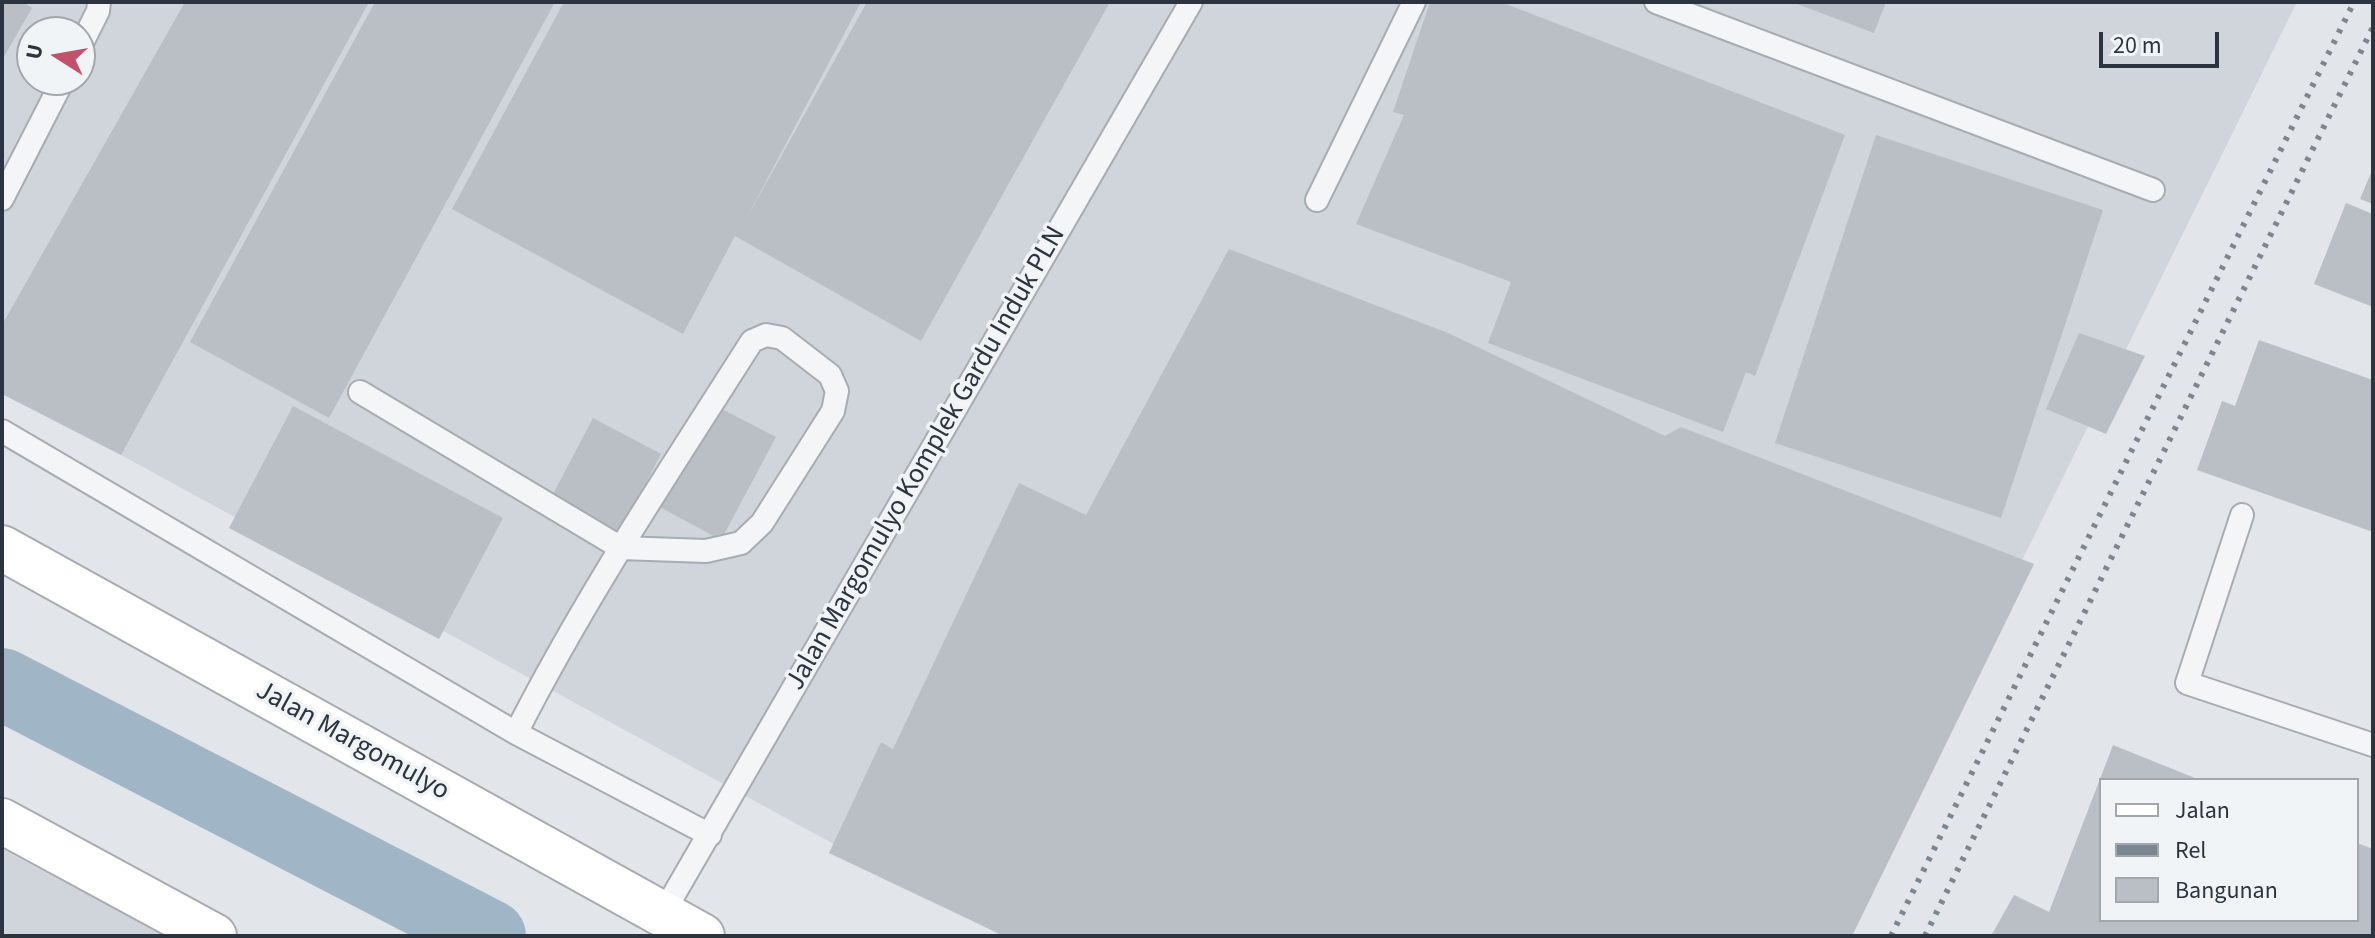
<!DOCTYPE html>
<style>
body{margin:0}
#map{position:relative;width:2375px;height:938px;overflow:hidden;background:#e2e5e9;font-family:"Source Sans 3",sans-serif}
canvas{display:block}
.frame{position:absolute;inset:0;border:4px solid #2b343f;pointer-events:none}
.legend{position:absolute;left:2099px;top:778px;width:260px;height:144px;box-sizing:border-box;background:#f1f4f6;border:2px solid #a2a7ad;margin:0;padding:10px 14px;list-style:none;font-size:24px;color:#2b343f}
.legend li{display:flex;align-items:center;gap:16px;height:40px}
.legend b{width:40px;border:2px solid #a2a7ad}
.north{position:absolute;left:16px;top:16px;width:80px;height:80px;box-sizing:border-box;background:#f1f4f6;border:2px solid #a2a7ad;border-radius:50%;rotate:281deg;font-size:22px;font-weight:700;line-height:32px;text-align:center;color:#2b343f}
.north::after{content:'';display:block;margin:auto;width:28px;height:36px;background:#c2526b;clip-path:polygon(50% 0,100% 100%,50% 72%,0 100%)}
.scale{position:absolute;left:2099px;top:32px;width:120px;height:36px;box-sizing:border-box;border:4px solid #2b343f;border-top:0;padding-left:10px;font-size:24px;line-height:28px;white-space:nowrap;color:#2b343f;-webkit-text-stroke:6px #f1f4f6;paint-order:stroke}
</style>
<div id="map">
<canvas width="2375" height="938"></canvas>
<div class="frame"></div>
<ul class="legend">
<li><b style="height:10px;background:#fff"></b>Jalan</li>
<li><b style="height:10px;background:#7c8691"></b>Rel</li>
<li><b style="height:22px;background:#b9bfc5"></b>Bangunan</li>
</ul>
<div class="north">U</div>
<div class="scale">20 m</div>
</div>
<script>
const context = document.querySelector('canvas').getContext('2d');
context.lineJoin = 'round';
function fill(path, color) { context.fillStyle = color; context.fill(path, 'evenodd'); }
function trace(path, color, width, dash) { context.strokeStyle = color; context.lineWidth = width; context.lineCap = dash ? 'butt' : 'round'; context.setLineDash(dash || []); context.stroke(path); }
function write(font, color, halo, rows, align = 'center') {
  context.font = font + ' "Source Sans 3",sans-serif'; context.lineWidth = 7; context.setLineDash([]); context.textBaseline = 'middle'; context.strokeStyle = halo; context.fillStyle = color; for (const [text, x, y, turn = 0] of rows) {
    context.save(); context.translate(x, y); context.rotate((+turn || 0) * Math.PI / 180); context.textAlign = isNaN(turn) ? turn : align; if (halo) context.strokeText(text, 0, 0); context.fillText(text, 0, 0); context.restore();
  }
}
const built = new Path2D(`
 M 2,2 L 2297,2 L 1837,936 L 1002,936 L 2,390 ZM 32,32 L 80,32 L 80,80 L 32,80 Z
 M 2,849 L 165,936 L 2,936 Z`);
const river = new Path2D(`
 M 2,684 L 490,936`);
const building = new Path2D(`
 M 2,2 L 23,2 L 32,8 L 2,60 Z
 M 185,2 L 369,2 L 121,455 L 2,394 L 2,325 Z
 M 375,2 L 555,2 L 329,418 L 190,342 Z
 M 564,2 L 861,2 L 745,221 L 867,2 L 1110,2 L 921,341 L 735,236 L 683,334 L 452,209 Z
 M 1430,2 L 1501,2 L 1845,135 L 1755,376 L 1746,372 L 1723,432 L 1488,343 L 1511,282 L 1356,224 L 1404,115 L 1393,112 Z
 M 1792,2 L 1886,2 L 1874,33 Z
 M 1876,135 L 2103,210 L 2001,518 L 1775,443 Z
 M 2373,168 L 2373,204 L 2360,199 Z
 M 2346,203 L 2373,214 L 2373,307 L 2314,284 Z
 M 1229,249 L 1448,333 L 1665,436 L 1681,427 L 2034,564 L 1852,936 L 1004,936 L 829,853 L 881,742 L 893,749 L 1019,483 L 1086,515 Z
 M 2079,333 L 2145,356 L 2106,434 L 2046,409 Z
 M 2259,340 L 2373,380 L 2373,532 L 2197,470 L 2222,401 L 2235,406 Z
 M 712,404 L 776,437 L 721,540 L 658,506 Z
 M 293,406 L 503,518 L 439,639 L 229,528 Z
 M 593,418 L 661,454 L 619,535 L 551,498 Z
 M 2113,745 L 2200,780 L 2101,780 L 2101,920 L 2357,920 L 2357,843 L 2373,849 L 2373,936 L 1991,936 L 2014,895 L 2049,912 Z`);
const service = new Path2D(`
 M 1656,2 L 2153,190
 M 80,47 L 98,11 L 99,2
 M 2,199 L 63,80
 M 1317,200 L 1414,2
 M 360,392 L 621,548 L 706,551 L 741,543 L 762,523 L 833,411 L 837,391 L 830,375 L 782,338 L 766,335 L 752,341 C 670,470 585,597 516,733
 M 2,431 L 516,733 L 710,835
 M 2242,515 L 2187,683 L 2373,745
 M 662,915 L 1191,2`);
const secondary = new Path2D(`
 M 2,548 L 702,936
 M 2,821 L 214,936`);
const rail = new Path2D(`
 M 1891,936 L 2354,2
 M 1925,936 L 2373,27`);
const streetNames = [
 ["Jalan Margomulyo Komplek Gardu Induk PLN",927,459,-60],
 ["Jalan Margomulyo",352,742,29]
];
fill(built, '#d0d4db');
trace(river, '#a0b5c6', 72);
fill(building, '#b9bfc5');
trace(service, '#a7acb3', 26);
trace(secondary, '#a7acb3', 48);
trace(service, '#f4f5f7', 22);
trace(secondary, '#fff', 44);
trace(rail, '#7c8691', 6, [4, 8]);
write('28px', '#2b343f', '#f1f4f6', streetNames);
</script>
